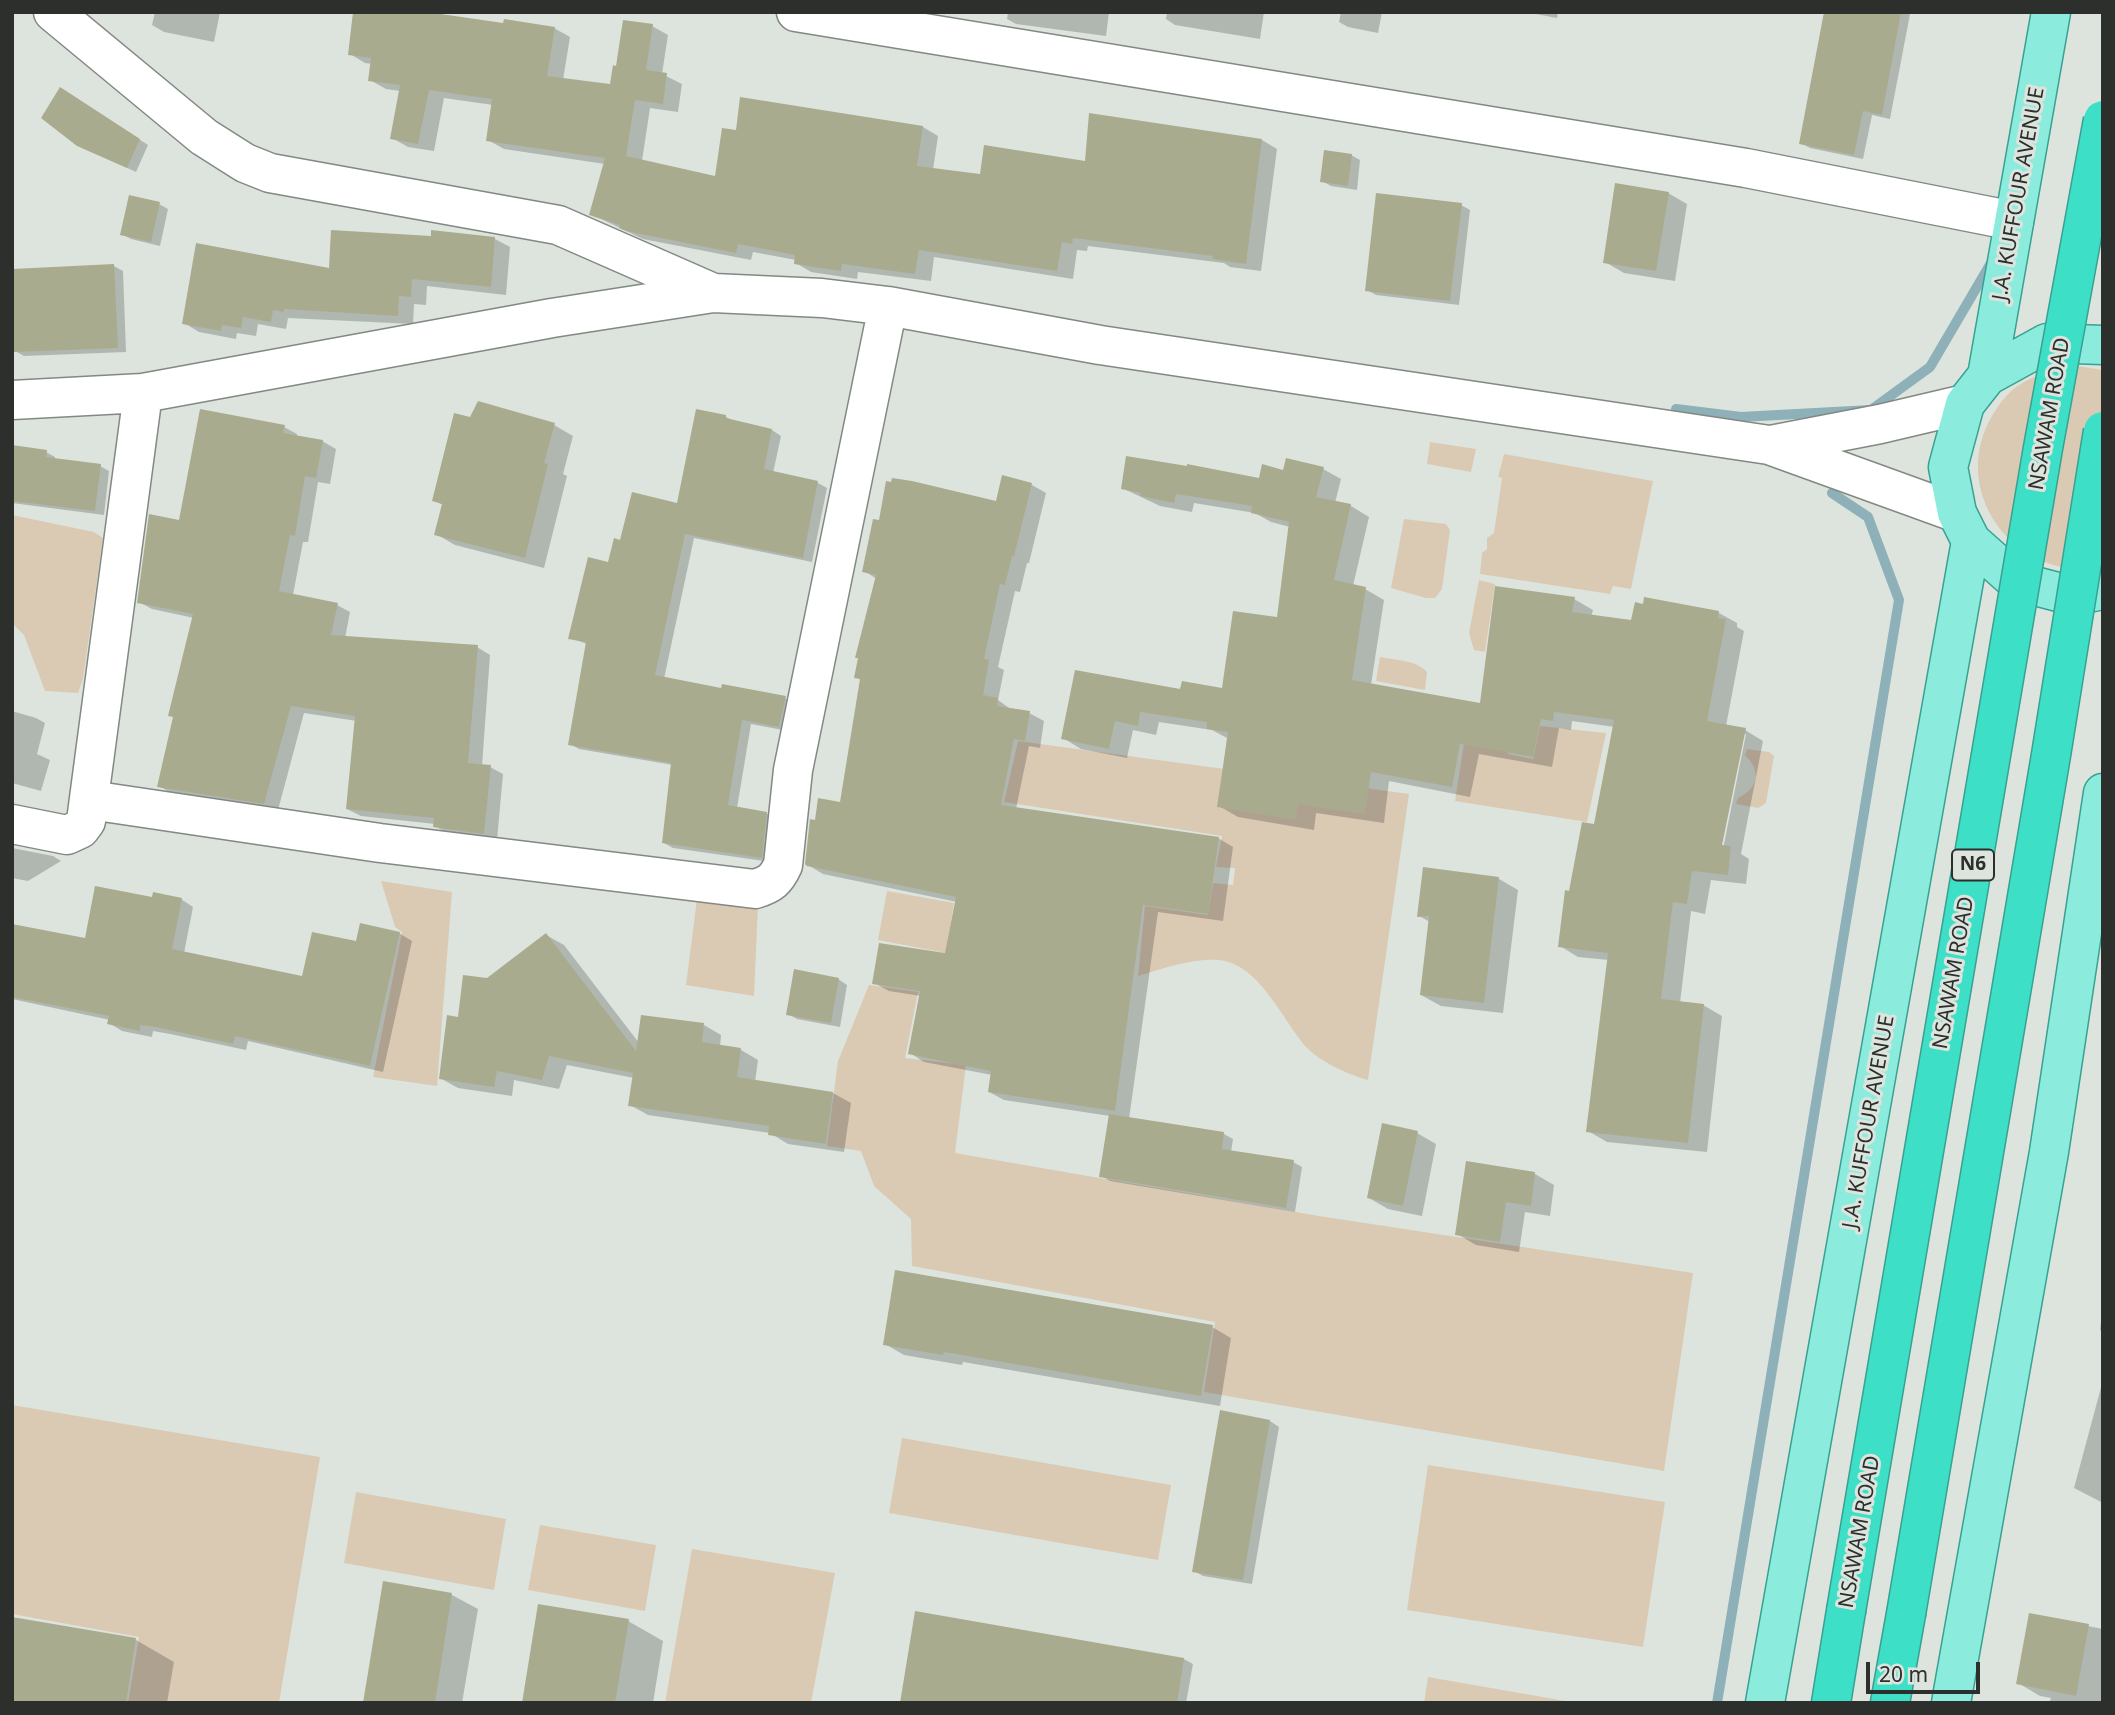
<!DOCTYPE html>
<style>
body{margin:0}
#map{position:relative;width:2115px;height:1715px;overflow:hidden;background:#dde4dd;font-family:"Noto Sans",sans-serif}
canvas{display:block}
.frame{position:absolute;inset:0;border:14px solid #2c2f2c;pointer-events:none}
.scale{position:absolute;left:1866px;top:1662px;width:114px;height:32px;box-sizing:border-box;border:4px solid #2c2f2c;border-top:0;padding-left:9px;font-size:21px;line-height:24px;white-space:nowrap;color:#2c2f2c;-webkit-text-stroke:5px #dde4dd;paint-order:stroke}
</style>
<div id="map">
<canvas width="2115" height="1715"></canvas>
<div class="frame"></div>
<div class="scale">20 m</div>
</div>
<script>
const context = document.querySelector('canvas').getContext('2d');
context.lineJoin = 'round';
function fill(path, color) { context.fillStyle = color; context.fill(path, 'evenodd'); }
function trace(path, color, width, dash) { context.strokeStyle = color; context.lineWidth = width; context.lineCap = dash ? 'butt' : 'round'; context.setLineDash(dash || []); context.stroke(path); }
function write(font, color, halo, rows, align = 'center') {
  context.font = font + ' "Noto Sans",sans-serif'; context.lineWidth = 6; context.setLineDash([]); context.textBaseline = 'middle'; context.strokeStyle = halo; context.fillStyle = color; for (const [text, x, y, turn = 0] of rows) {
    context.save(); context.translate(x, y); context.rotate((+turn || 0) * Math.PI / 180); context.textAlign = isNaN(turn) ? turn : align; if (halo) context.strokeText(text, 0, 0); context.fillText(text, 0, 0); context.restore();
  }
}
const green = new Path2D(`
 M 2077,366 L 2103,370 L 2103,565 C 2087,571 2065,569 2050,564 C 1995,545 1963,486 1985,430 C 1992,414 2002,398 2016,387 C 2035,374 2054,370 2077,366 Z
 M 1430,442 L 1476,449 L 1471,472 L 1427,464 Z
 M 1504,454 L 1653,481 L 1631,589 L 1613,586 L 1610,594 L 1480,574 L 1482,553 L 1487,549 L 1487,538 L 1494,533 L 1502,478 L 1498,477 Z
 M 12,515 L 94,532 L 103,538 L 83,679 L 78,693 L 45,691 L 24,635 L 12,623 Z
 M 1404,519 L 1446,524 L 1450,530 L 1442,589 L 1435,598 L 1426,598 L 1391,588 Z
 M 1479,580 L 1495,584 L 1485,652 L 1474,650 L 1469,633 Z
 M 1380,657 C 1395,660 1417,660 1427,672 L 1425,690 L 1376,681 Z
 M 1468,718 L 1513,727 L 1508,754 L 1533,759 L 1540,726 L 1606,733 L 1587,822 L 1455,801 Z
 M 1018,741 L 1409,794 L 1368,1080 C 1349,1075 1321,1062 1307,1048 C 1282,1020 1259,962 1217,960 C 1193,958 1161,969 1138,976 L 1145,906 L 1208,915 L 1213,883 L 1233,885 L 1235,868 L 1216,867 L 1222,836 L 1004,802 Z
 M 1747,749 L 1769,752 L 1774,756 L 1766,803 L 1758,808 L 1736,804 L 1738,798 C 1758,788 1762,772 1745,755 Z
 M 381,881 L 452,892 L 437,1086 L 373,1077 L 402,932 L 395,927 Z
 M 887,891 L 954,903 L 946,953 L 878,940 Z
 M 697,899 L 758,905 L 754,996 L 686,985 Z
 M 869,985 L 918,992 L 905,1058 L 966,1065 L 955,1153 L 1319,1216 L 1693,1273 L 1664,1471 L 1204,1392 L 1215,1322 L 912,1266 L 911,1219 L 874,1186 L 861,1151 L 827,1146 L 838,1061 Z
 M 12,1405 L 320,1457 L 279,1703 L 128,1703 L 139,1637 L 12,1614 Z
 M 902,1438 L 1171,1485 L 1158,1560 L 889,1513 Z
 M 1428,1465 L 1665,1502 L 1643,1647 L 1407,1610 Z
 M 356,1492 L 506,1519 L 494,1590 L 344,1563 Z
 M 540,1525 L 656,1545 L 645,1611 L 528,1590 Z
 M 692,1549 L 835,1573 L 811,1703 L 665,1703 Z
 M 1428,1677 L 1577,1703 L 1424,1703 Z`);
const shadow = new Path2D(`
 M 155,12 L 220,12 L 214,42 L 164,32 L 152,25 Z
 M 1008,12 L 1109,12 L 1106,36 L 1016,24 L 1007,19 Z
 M 1167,12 L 1264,12 L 1260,39 L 1175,25 L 1166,19 Z
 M 1341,12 L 1382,12 L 1378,33 L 1348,27 L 1339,22 Z
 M 1525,12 L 1558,12 L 1557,18 Z
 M 1826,12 L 1907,12 L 1910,14 L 1890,119 L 1872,115 L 1863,159 L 1810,148 L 1801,143 Z
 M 505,25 L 554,28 L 570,37 L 563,80 L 611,86 L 617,68 L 652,26 L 668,35 L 662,74 L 682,84 L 678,112 L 650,108 L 642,161 L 716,178 L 737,132 L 923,127 L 938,136 L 933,170 L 981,176 L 1262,140 L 1277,149 L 1261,271 L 1230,267 L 1224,263 L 1088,246 L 1087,251 L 1077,250 L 1073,279 L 934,257 L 931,281 L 858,272 L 857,279 L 811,272 L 796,263 L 796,260 L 753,252 L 751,260 L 643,239 L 591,214 L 605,164 L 504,149 L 488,140 L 493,105 L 444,98 L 434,151 L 408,147 L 392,138 L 400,91 L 386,89 L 370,80 L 372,64 L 365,63 L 350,54 Z
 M 70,94 L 148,145 L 136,172 L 88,150 Z
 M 1351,155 L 1360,160 L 1357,190 L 1331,186 L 1322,181 Z
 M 1668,193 L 1687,204 L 1675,281 L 1624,273 L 1605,262 Z
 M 159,204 L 168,209 L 160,246 L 131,239 L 122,234 Z
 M 1461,205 L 1470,210 L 1459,305 L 1376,295 L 1367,290 Z
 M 432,238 L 495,239 L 510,247 L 506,295 L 427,286 L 426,305 L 414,304 L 413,324 L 288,318 L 286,329 L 258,324 L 256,336 L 237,333 L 236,339 L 199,332 L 184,323 L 331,270 Z
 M 114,266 L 123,271 L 126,352 L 24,356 L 15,351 L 12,271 Z
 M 726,417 L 735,422 L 772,430 L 781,436 L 773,473 L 818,483 L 827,488 L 812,562 L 694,538 L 664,679 L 722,690 L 785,698 L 794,703 L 788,731 L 751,724 L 737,808 L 766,813 L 775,818 L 771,862 L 673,848 L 664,843 L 673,765 L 579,749 L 570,744 L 587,644 L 570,638 L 621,542 L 678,505 Z
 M 470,419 L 554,425 L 573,436 L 563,474 L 567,476 L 544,568 L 455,545 L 436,534 L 443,505 L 434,500 Z
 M 284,427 L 297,434 L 297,437 L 322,441 L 336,449 L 330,484 L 318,482 L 308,542 L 303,542 L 293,595 L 337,605 L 350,612 L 345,638 L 477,647 L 490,655 L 482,766 L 490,767 L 503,774 L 497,840 L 448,834 L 435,826 L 435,824 L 361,816 L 347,809 L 357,721 L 304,713 L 278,810 L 173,794 L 159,786 L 194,618 L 152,609 L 139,602 L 180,522 Z
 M 12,447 L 46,452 L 55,457 L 55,460 L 100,466 L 109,471 L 104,515 L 12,503 Z
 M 1323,469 L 1341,479 L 1335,503 L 1351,506 L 1369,517 L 1353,586 L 1365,589 L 1384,600 L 1371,685 L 1481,705 L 1574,599 L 1593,610 L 1591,617 L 1633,622 L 1719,613 L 1737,623 L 1737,627 L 1744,631 L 1726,726 L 1745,730 L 1763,741 L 1741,854 L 1749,859 L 1746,884 L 1711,880 L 1705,914 L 1691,911 L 1680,1003 L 1703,1005 L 1722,1016 L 1707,1152 L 1607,1142 L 1588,1131 L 1609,960 L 1578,957 L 1560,946 L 1571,893 L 1596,826 L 1615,727 L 1572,721 L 1571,730 L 1559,728 L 1552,767 L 1479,754 L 1470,797 L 1389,781 L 1384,823 L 1316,813 L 1314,830 L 1238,817 L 1219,806 L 1227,738 L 1212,730 L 1159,722 L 1156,735 L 1133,730 L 1127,758 L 1081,749 L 1063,738 L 1182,691 L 1224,690 L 1278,619 L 1290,527 L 1271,522 L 1255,513 L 1194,503 L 1192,512 L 1160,506 L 1122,488 L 1260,480 L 1285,472 ZM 1743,734 L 1746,734 L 1722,854 L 1719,853 Z
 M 1003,477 L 1032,485 L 1046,493 L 1029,563 L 1027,563 L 1020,592 L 1015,591 L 998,667 L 1004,670 L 998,700 L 1012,710 L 1029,713 L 1044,721 L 1040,748 L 1029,746 L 1016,809 L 1218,838 L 1233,847 L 1223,921 L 1158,912 L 1129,1119 L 1224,1134 L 1233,1139 L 1231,1152 L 1293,1162 L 1302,1167 L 1295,1212 L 1110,1181 L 1101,1176 L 1110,1116 L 1004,1100 L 989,1092 L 992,1075 L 924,1062 L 910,1053 L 921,996 L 889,991 L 874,983 L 947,955 L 957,902 L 823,874 L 808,865 L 816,822 L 841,804 L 861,680 L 856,677 L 877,579 L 864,571 L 997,503 Z
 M 12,711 L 36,718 L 45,723 L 37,754 L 50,760 L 41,791 L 12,783 Z
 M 12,848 L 53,856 L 61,861 L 28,881 L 12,878 Z
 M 1499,879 L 1518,890 L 1503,1013 L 1441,1006 L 1421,995 L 1430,922 L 1419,916 Z
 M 154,899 L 181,899 L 193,907 L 184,953 L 303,978 L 358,943 L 399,933 L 412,941 L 383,1072 L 248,1041 L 246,1050 L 170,1034 L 153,1031 L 152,1037 L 122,1031 L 109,1023 L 110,1020 L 12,999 L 12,948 L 87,940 Z
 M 546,935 L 564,945 L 639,1043 L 704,1025 L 721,1035 L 720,1047 L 741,1050 L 758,1060 L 755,1082 L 833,1093 L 851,1103 L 844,1152 L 788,1144 L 770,1133 L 648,1115 L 630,1105 L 634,1078 L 567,1065 L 559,1089 L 514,1080 L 512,1096 L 458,1088 L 440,1078 L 459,1019 L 487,980 Z
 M 838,979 L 847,985 L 840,1027 L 797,1019 L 788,1014 Z
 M 1417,1133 L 1436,1144 L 1422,1216 L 1388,1209 L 1369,1198 Z
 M 1467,1163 L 1535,1174 L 1554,1185 L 1550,1216 L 1525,1212 L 1519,1252 L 1476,1245 L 1457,1234 Z
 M 2103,1306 L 2103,1331 L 2100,1330 Z
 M 1212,1327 L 1231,1338 L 1220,1406 L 963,1362 L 962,1365 L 904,1355 L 885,1344 Z
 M 2103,1380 L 2103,1503 L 2074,1488 Z
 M 1221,1412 L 1270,1421 L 1279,1427 L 1252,1584 L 1203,1576 L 1194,1571 Z
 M 384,1583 L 452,1595 L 478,1609 L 462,1703 L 365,1703 Z
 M 2031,1615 L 2103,1629 L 2103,1703 L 2049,1703 L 2051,1698 L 2040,1696 L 2018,1683 Z
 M 12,1618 L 136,1640 L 174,1662 L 167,1703 L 12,1703 Z
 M 628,1621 L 663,1641 L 653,1703 L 524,1703 Z
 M 1184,1659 L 1193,1664 L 1186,1703 L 901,1703 Z`);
const stream = new Path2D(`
 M 1676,409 L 1741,417 L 1871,410 L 1930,367 L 1991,263
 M 1717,1703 L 1899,600 L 1868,517 L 1832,493`);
const building = new Path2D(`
 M 353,12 L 427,12 L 503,23 L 504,19 L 555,27 L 547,76 L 610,84 L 613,65 L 616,66 L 623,20 L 653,24 L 646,70 L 667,73 L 663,104 L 635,100 L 626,156 L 715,176 L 722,128 L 736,130 L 740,97 L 923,126 L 917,166 L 980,174 L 984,145 L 1085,161 L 1089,113 L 1262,139 L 1246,264 L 1212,259 L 1213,256 L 1073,238 L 1072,244 L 1062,242 L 1057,271 L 919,250 L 915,274 L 842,264 L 841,271 L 794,264 L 795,255 L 738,244 L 736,253 L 626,231 L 619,228 L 620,225 L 589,215 L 605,158 L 486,141 L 492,99 L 429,90 L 418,144 L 390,139 L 400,85 L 368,81 L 371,58 L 348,55 Z
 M 1824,12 L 1901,12 L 1882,115 L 1863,111 L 1854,155 L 1799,144 Z
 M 60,87 L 140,139 L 127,168 L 77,146 L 41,118 Z
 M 1324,150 L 1352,154 L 1348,186 L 1320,182 Z
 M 1615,183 L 1669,192 L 1656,271 L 1603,263 Z
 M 1376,193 L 1462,203 L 1450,301 L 1365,291 Z
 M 129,195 L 160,202 L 151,242 L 120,235 Z
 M 331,230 L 431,236 L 431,230 L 495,237 L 491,287 L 412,279 L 411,297 L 399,296 L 398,316 L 284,309 L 284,312 L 273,310 L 271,322 L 243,317 L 241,328 L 222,325 L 221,331 L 182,324 L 196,243 L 329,268 Z
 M 114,264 L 118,348 L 14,352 L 12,269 Z
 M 478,401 L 555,423 L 544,463 L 548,464 L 525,558 L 434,535 L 442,504 L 432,501 L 454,413 L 470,417 Z
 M 200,409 L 285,425 L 283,433 L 323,440 L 316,478 L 305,476 L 295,536 L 290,535 L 279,591 L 338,603 L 331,635 L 478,645 L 468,763 L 491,765 L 484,834 L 433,827 L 434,818 L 346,809 L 355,716 L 291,706 L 264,804 L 157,787 L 173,717 L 168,716 L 193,614 L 137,603 L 149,514 L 179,520 Z
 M 696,409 L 726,415 L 726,418 L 772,429 L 764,469 L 818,481 L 803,558 L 685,534 L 655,675 L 721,688 L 722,684 L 786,696 L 779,727 L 742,720 L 728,805 L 767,812 L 762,858 L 662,843 L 671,763 L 568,745 L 586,642 L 568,639 L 588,557 L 608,562 L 614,538 L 620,540 L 632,492 L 677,503 Z
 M 12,445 L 47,450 L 46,457 L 101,464 L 95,511 L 12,501 Z
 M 1126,456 L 1187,466 L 1187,464 L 1259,478 L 1262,464 L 1283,470 L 1286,458 L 1324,467 L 1316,497 L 1351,504 L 1334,580 L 1366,587 L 1352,680 L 1480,703 L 1495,586 L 1575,597 L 1572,612 L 1631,620 L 1635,602 L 1643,604 L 1644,597 L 1719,611 L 1718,618 L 1726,619 L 1707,721 L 1746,728 L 1722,845 L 1731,846 L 1728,875 L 1692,871 L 1687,904 L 1673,902 L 1661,999 L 1704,1004 L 1688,1143 L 1586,1132 L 1608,953 L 1558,947 L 1565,890 L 1569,891 L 1582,822 L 1594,824 L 1614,720 L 1554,712 L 1553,721 L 1541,719 L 1533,757 L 1460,744 L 1452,787 L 1371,772 L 1365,814 L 1298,804 L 1295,820 L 1217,807 L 1228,732 L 1207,729 L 1207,722 L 1140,712 L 1138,726 L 1115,721 L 1109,749 L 1061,739 L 1075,670 L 1180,689 L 1182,681 L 1222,688 L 1233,611 L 1277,617 L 1289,522 L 1251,513 L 1252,506 L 1176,494 L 1174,503 L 1140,496 L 1141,493 L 1121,489 Z
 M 1002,475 L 1032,483 L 1014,556 L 1012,556 L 1005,585 L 1000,584 L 984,659 L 989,660 L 983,695 L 998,698 L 997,706 L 1030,711 L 1025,741 L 1014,739 L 1001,805 L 1219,837 L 1208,914 L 1143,905 L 1115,1111 L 988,1092 L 991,1071 L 908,1054 L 920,991 L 872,984 L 879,943 L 945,953 L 956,897 L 807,866 L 805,864 L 810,819 L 815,820 L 818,798 L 840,802 L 860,679 L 854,678 L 858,658 L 855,658 L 876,575 L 862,572 L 873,519 L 879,520 L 886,481 L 891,482 L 892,478 L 912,481 L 996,501 Z
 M 1423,867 L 1499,877 L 1484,1003 L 1420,995 L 1429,916 L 1417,917 Z
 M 95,886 L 152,897 L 153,892 L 182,898 L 172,949 L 302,976 L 312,932 L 356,941 L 360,923 L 400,932 L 370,1066 L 235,1036 L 233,1044 L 156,1027 L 140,1025 L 140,1031 L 107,1024 L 109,1016 L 12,997 L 12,924 L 85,938 Z
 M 546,933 L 636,1051 L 641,1015 L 704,1023 L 702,1042 L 741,1048 L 737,1077 L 833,1092 L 826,1144 L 768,1135 L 769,1126 L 628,1106 L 633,1073 L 549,1056 L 542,1080 L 497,1071 L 494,1087 L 439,1079 L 447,1015 L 458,1017 L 463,975 L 487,978 Z
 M 794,969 L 839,978 L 831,1023 L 786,1015 Z
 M 1109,1114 L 1224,1132 L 1222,1149 L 1294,1160 L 1286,1208 L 1099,1177 Z
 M 1382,1123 L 1418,1131 L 1403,1206 L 1367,1198 Z
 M 1466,1161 L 1535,1172 L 1531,1206 L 1506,1202 L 1500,1242 L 1455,1235 Z
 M 895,1270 L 1213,1325 L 1201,1396 L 944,1352 L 943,1355 L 883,1345 Z
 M 1220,1410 L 1270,1420 L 1243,1580 L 1192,1572 Z
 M 383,1581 L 452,1593 L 435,1703 L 363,1703 Z
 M 538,1604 L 629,1619 L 615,1703 L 522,1703 Z
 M 915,1611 L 1184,1658 L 1177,1703 L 900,1703 Z
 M 2029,1613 L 2089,1624 L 2076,1696 L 2016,1684 Z
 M 12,1617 L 136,1638 L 126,1703 L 12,1703 Z`);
const minor = new Path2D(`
 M 53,12 L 204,137 L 245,163 L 270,173 L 558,225 L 713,293
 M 796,12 L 1746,168 L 2014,221
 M 12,400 L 143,393 L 552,318 L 713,293 L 822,298 L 888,306 L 1100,345 L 1769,445 L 1957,513
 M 1771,445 L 1880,424 L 1965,404
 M 90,800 L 380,843 L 755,889 C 771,884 776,880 783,865 L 793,770 L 888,306
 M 12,824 L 67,835 L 80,829 L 86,821 L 143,393`);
const major = new Path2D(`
 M 2103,345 L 2047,343 L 1987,376 L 1965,404 L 1948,467 L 1957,513 L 1971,541 L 2016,581 L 2073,596 L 2103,590
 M 1987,376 L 2051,12
 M 1765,1703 L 1971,541
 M 1951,1703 L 2049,1152 L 2103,793`);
const highway = new Path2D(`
 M 1831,1703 L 1846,1611
 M 1890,1703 L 1906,1614`);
const highwayBridge = new Path2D(`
 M 1846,1611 L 2043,448 L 2103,120
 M 1906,1614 L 2051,755 L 2103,431`);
const shields = [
 [1973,865,42]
];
const shieldNames = [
 ["N6",1973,865]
];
const streetNames = [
 ["J.A. KUFFOUR AVENUE",2019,194,-80],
 ["NSAWAM ROAD",2050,414,-80],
 ["NSAWAM ROAD",1954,973,-80],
 ["J.A. KUFFOUR AVENUE",1869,1122,-80],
 ["NSAWAM ROAD",1860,1532,-80]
];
fill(green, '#dbcab3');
fill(shadow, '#0003');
trace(stream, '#8db0b9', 10);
fill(building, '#a9ab8e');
trace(minor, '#828982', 41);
trace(major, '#38a191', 41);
trace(highway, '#38a191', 41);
trace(minor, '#fff', 38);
trace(major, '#8becdd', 38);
trace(highway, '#3edfc7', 38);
trace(highwayBridge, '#38a191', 41, []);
trace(highwayBridge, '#3edfc7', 38);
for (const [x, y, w] of shields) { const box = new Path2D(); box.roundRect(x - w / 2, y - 15.5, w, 31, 5); context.fillStyle = '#dde4dd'; context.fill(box); trace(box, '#2c2f2c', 2); }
write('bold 19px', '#2c2f2c', null, shieldNames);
write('21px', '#2c2f2c', '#dde4dd', streetNames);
</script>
